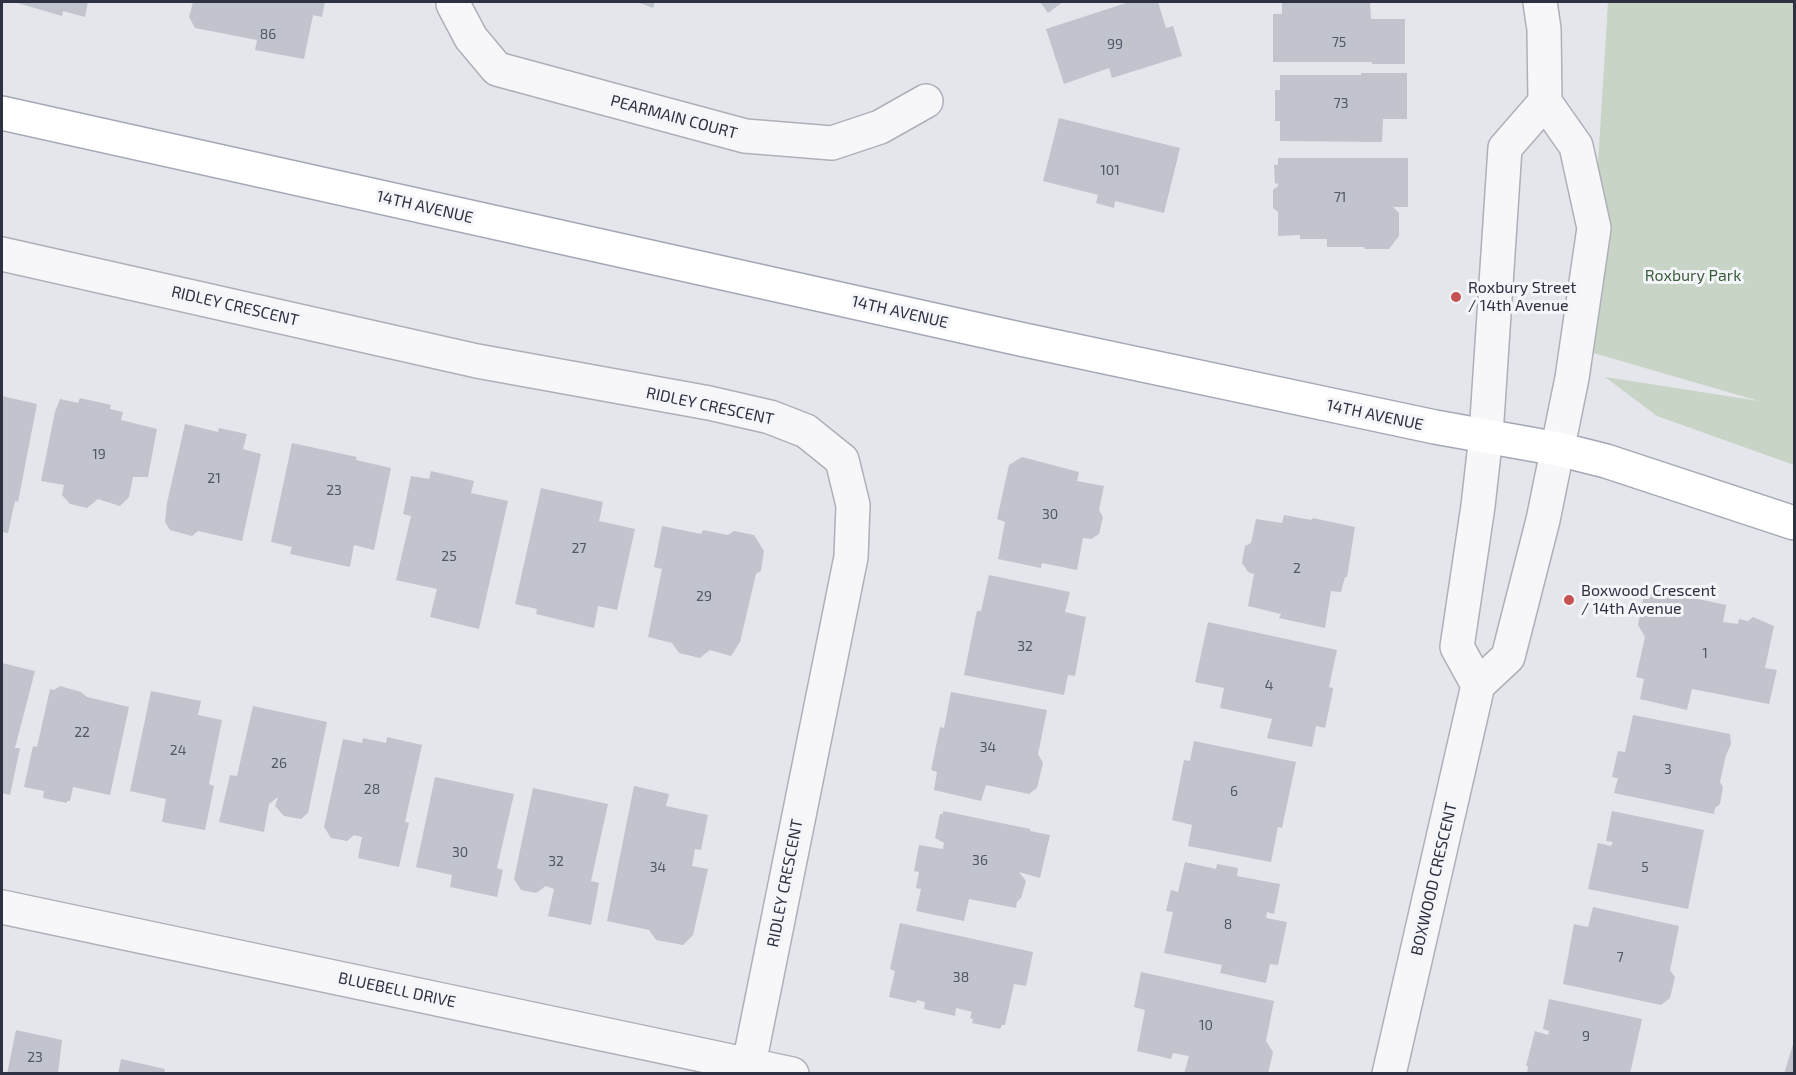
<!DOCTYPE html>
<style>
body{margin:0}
#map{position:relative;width:1796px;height:1075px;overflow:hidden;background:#e4e6eb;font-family:"Exo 2",sans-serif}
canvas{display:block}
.frame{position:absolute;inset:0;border:3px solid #2d3142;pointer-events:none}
</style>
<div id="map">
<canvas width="1796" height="1075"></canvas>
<div class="frame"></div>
</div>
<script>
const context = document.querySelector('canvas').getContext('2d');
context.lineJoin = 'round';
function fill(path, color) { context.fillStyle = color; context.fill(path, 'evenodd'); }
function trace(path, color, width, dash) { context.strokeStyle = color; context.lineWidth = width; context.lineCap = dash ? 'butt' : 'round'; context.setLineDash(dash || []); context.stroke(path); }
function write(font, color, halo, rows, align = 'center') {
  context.font = font + ' "Exo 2",sans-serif'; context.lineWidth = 6; context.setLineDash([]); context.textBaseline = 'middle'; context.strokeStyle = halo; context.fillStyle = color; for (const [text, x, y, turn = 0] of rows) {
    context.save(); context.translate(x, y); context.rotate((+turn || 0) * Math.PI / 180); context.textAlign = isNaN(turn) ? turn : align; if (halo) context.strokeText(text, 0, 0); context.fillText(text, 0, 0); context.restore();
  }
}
const green = new Path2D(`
 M 1608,2 L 1794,2 L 1794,465 L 1657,416 L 1605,377 L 1759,401 L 1590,352 L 1594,228 Z`);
const building = new Path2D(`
 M 14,2 L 88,2 L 85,17 L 63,11 L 62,16 Z
 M 193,2 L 325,2 L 322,17 L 313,15 L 304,59 L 255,50 L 257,40 L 195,28 L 189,17 Z
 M 637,2 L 655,2 L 653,8 Z
 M 1040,2 L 1063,2 L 1048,13 Z
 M 1129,2 L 1158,2 L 1166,28 L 1173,26 L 1182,56 L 1112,78 L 1109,68 L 1064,84 L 1046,29 Z
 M 1282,2 L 1370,2 L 1371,19 L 1405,19 L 1405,64 L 1372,64 L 1372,62 L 1273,62 L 1273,14 L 1282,14 Z
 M 1361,73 L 1407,73 L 1407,119 L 1383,119 L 1382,142 L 1280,141 L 1280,121 L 1275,121 L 1275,90 L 1280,90 L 1280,75 L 1361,75 Z
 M 1059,118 L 1180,148 L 1164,213 L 1115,201 L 1114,208 L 1096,203 L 1098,195 L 1043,181 Z
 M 1278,158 L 1408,158 L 1408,207 L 1393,207 L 1399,213 L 1399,236 L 1389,249 L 1365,249 L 1364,247 L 1327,247 L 1327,239 L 1300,239 L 1300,235 L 1278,236 L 1278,212 L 1273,208 L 1273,190 L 1278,186 L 1278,183 L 1275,184 L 1274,165 L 1278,165 Z
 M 2,396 L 37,404 L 18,502 L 15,501 L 8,533 L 2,532 Z
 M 80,398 L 111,405 L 110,409 L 123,412 L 121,420 L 157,429 L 148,477 L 133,477 L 129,497 L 120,506 L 98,499 L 87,508 L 70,504 L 62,495 L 64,485 L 41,481 L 55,412 L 60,399 L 78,403 Z
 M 185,424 L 218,432 L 219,428 L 247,434 L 243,449 L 261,454 L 242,541 L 198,531 L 192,536 L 170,530 L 165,522 L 167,503 Z
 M 292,443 L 357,457 L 356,460 L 391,468 L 374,550 L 354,545 L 350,567 L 290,554 L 292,547 L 271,542 Z
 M 1022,457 L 1079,472 L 1077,481 L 1104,486 L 1099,510 L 1103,517 L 1099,534 L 1091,539 L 1083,538 L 1077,570 L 1042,563 L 1041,568 L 998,559 L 1005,522 L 997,519 L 1009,465 Z
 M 431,471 L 474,481 L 471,493 L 508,501 L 479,629 L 430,617 L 437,589 L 396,580 L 411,516 L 403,514 L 411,476 L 429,479 Z
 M 541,488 L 603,502 L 599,521 L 635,529 L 617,610 L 598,606 L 594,628 L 536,614 L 537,609 L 515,604 Z
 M 1284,515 L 1311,520 L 1313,518 L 1355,527 L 1347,577 L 1345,577 L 1341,592 L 1331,591 L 1325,628 L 1279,618 L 1281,614 L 1248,606 L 1254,574 L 1248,572 L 1242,563 L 1245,546 L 1251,543 L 1256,519 L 1282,523 Z
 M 662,526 L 701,534 L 703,530 L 728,535 L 734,531 L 754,535 L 764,551 L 761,571 L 756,574 L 740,642 L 731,656 L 710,650 L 700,658 L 679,653 L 672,643 L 648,637 L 662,569 L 654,567 Z
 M 989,575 L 1070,592 L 1065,612 L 1086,617 L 1075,676 L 1068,675 L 1064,695 L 964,675 L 976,615 L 977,611 L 981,611 Z
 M 1656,590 L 1726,605 L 1723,622 L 1738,624 L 1739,619 L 1748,621 L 1753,617 L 1774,626 L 1765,668 L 1777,670 L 1769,704 L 1692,689 L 1687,710 L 1640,699 L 1644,679 L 1636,677 L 1645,637 L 1638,625 L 1643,599 Z
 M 1208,622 L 1337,650 L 1329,687 L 1333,688 L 1333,690 L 1325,728 L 1316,726 L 1312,747 L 1267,738 L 1272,719 L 1220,708 L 1224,688 L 1195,682 Z
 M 2,663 L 35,671 L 15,748 L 20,748 L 10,795 L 2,793 Z
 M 60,686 L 81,692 L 87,697 L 129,707 L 110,795 L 73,787 L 70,801 L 67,801 L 67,803 L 43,798 L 44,791 L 24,787 L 33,746 L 37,747 L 50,689 L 54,690 Z
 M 151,691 L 201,701 L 198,715 L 222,720 L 209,784 L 214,786 L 205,830 L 162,822 L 166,799 L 130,791 Z
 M 951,692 L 1047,710 L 1038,754 L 1043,763 L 1037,788 L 1029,794 L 986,785 L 981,801 L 934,790 L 937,772 L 931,770 L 940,727 L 944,728 Z
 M 253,706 L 327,722 L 308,813 L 301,819 L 284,816 L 275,806 L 278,797 L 269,804 L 264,832 L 219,822 L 230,775 L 237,776 Z
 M 1633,715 L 1730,734 L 1731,744 L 1726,755 L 1720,782 L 1723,787 L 1720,804 L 1715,808 L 1714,814 L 1614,793 L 1618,778 L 1612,777 L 1617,755 L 1618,751 L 1625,752 Z
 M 387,737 L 422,745 L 405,822 L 409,823 L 399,867 L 358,858 L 362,837 L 354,835 L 347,841 L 331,838 L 324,827 L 343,739 L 362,743 L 363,738 L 386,743 Z
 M 1194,741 L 1296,762 L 1282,828 L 1278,827 L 1271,862 L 1188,846 L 1192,825 L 1172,820 L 1184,760 L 1190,761 Z
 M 435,777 L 514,794 L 497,868 L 503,870 L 497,897 L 450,887 L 452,875 L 416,867 Z
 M 634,786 L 669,794 L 666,806 L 708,815 L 701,850 L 695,849 L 692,866 L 708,869 L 693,935 L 683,945 L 656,940 L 649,930 L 607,921 Z
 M 533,788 L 608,804 L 591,881 L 599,883 L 591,925 L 548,916 L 554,889 L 546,886 L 536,893 L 521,890 L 514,879 Z
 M 943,811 L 1030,829 L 1030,831 L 1050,835 L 1040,878 L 1019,872 L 1026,881 L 1021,898 L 1017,902 L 1016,908 L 969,899 L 964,921 L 916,911 L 921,889 L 916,888 L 919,872 L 914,871 L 919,845 L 943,849 L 944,843 L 935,838 L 940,814 L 943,814 Z
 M 1612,811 L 1704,830 L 1688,909 L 1588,889 L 1598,843 L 1611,846 L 1613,842 L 1606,841 Z
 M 1185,862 L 1216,869 L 1217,864 L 1238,868 L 1237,876 L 1280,884 L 1274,914 L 1267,912 L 1266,918 L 1287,922 L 1278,965 L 1270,964 L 1266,983 L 1220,973 L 1222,965 L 1164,953 L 1173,912 L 1166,911 L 1171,890 L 1178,892 Z
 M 1593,907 L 1679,926 L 1670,970 L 1675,977 L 1670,998 L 1661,1005 L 1563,984 L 1574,924 L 1588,927 Z
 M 900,923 L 1033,952 L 1026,986 L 1014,984 L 1005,1025 L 1002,1025 L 1000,1029 L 972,1023 L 973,1019 L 970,1018 L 972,1012 L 956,1008 L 955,1016 L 924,1009 L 925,1002 L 917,1000 L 916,1003 L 889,997 L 895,971 L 890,969 Z
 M 1141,972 L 1274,1001 L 1266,1041 L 1273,1052 L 1268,1074 L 1184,1074 L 1189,1056 L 1173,1053 L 1171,1059 L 1137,1051 L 1145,1010 L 1134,1007 Z
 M 1549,999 L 1642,1019 L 1630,1074 L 1527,1074 L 1528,1066 L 1526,1066 L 1535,1031 L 1548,1035 L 1549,1031 L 1543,1029 Z
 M 16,1030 L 62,1040 L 58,1074 L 7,1074 Z
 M 1794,1041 L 1794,1074 L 1784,1074 Z
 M 121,1059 L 165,1069 L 164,1074 L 118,1074 Z`);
const minor = new Path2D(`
 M 453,2 L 453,4 L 471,38 L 497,69 L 745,136 L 832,143 L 880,127 L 926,101
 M 2,254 L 477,361 L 709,403 L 770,417 L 806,431 L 842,460 L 853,505 L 851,557 L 749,1064
 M 1478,685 L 1457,647 L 1478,506 L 1486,435 L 1505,148 L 1545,102
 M 2,907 L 792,1074
 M 1389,1074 L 1478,685 L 1508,657 L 1543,520 L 1572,378 L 1594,228 L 1576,146 L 1545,102 L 1544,29 L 1540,2`);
const major = new Path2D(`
 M 2,113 L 1020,339 L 1435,427 L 1558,449 L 1606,461 L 1794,523`);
const markers = [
 [1456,297,6,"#c65353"],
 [1569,600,6,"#c65353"]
];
const numberNames = [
 ["86",268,34],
 ["75",1339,42],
 ["99",1115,44],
 ["73",1341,103],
 ["101",1110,170],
 ["71",1340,197],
 ["19",99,454],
 ["21",214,478],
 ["23",334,490],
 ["30",1050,514],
 ["27",579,548],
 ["25",449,556],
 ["2",1297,568],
 ["29",704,596],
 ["32",1025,646],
 ["1",1705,653],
 ["4",1269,685],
 ["22",82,732],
 ["34",988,747],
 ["24",178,750],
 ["26",279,763],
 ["3",1668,769],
 ["28",372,789],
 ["6",1234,791],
 ["30",460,852],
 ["36",980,860],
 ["32",556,861],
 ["34",658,867],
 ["5",1645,867],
 ["8",1228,924],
 ["7",1620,957],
 ["38",961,977],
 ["10",1206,1025],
 ["9",1586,1036],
 ["23",35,1057]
];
const streetNames = [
 ["PEARMAIN COURT",674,117,15],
 ["14TH AVENUE",425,207,13],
 ["RIDLEY CRESCENT",235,306,13],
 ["14TH AVENUE",900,312,13],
 ["RIDLEY CRESCENT",710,406,12],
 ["14TH AVENUE",1375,415,12],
 ["BOXWOOD CRESCENT",1434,879,-77],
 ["RIDLEY CRESCENT",785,883,-79],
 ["BLUEBELL DRIVE",397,990,12]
];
const parkNames = [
 ["Roxbury Park",1693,276]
];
const poiNames = [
 ["Roxbury Street",1468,288],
 ["/ 14th Avenue",1468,306],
 ["Boxwood Crescent",1581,591],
 ["/ 14th Avenue",1581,609]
];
fill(green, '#c7d4c6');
fill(building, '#c1c4cd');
trace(minor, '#adb0b8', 36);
trace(major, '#a4a8b6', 36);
trace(minor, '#f7f7f9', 33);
trace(major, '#fff', 33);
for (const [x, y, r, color] of markers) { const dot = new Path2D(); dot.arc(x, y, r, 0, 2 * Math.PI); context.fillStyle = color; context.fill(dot); trace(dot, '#f4f5f8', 2); }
write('14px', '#525665', null, numberNames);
write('16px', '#2d3142', '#f4f5f8', streetNames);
write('16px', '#3c5d3b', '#f4f5f8', parkNames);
write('16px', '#2d3142', '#f4f5f8', poiNames, 'left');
</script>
